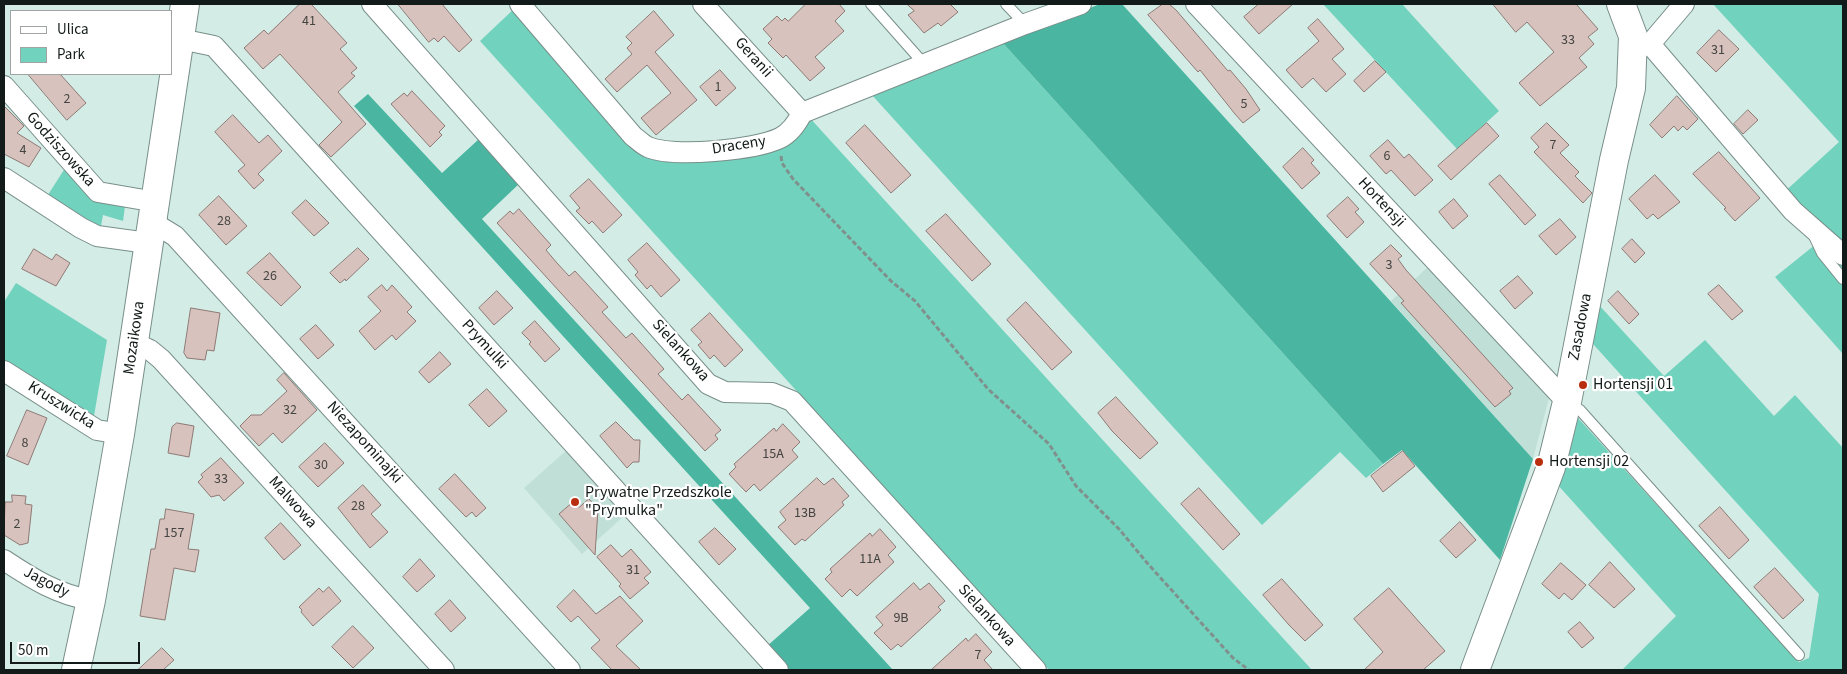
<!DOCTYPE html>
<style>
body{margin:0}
#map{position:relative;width:1847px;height:674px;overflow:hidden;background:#d4ece6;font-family:"Source Sans 3",sans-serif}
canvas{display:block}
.frame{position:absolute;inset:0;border:5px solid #121b19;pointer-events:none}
.legend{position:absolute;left:10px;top:10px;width:162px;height:65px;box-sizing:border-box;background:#fff;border:1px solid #a0a4a3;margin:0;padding:6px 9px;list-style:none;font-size:15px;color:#121b19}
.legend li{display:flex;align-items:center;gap:10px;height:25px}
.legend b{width:25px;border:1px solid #a0a4a3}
.scale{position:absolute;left:10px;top:642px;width:130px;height:22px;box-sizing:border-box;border:2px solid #121b19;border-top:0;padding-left:6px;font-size:15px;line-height:18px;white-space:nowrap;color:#121b19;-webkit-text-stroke:4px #fff;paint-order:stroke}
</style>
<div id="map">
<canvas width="1847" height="674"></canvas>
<div class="frame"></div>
<ul class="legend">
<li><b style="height:6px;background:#fff"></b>Ulica</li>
<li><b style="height:14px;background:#71d2be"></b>Park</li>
</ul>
<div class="scale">50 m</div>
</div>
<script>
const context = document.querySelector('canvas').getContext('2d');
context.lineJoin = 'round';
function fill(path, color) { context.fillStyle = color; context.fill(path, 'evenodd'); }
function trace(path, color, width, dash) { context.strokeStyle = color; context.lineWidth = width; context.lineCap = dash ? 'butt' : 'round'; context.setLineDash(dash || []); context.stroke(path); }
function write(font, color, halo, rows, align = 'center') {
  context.font = font + ' "Source Sans 3",sans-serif'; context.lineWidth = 4.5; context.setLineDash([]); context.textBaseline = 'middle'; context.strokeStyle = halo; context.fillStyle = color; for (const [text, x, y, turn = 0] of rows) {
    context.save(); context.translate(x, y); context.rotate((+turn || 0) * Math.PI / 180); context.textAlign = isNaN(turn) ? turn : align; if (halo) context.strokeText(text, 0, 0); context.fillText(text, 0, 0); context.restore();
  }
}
const built = new Path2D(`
 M 1428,267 L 1549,398 L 1533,459 L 1391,301 Z
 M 568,449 L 625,515 L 582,554 L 524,488 Z`);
const green = new Path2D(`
 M 1323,4 L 1402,4 L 1499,111 L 1457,149 Z
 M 1713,4 L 1843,4 L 1843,354 L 1775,277 L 1821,240 L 1781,195 L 1839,142 Z
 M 516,7 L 640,153 L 748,153 L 786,146 L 809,117 L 1312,670 L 1049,670 L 480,41 Z
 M 1002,42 L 1383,464 L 1366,478 L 1340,452 L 1262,525 L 871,94 Z
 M 67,165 L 125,206 L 123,221 L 103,215 L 101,226 L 94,227 L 46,198 Z
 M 16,283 L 107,340 L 94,416 L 4,362 L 4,302 Z
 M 1598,304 L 1664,376 L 1705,340 L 1774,416 L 1795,395 L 1843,448 L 1843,670 L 1622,670 L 1676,616 L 1556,483 L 1570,451 L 1578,418 L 1799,662 L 1809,658 L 1819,594 L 1593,344 Z`);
const forest = new Path2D(`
 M 1100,4 L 1122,4 L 1533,459 L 1500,560 L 1402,450 L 1383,464 L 1002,42 Z
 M 368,94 L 442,173 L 479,139 L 520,183 L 482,219 L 893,670 L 787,670 L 766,647 L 810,608 L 354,106 Z`);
const building = new Path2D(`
 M 300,4 L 311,4 L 347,43 L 340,49 L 357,68 L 351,73 L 355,76 L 338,92 L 366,124 L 331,157 L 319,145 L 342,122 L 280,54 L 263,69 L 244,48 L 264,30 L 268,34 Z
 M 398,4 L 442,4 L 472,40 L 459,52 L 444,36 L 438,42 L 434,38 L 429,42 Z
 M 806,4 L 839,4 L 845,11 L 835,21 L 844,31 L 815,57 L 825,68 L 810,81 L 786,55 L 783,58 L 768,43 L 772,39 L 763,29 L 777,16 L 782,21 L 785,18 L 788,21 Z
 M 907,4 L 950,4 L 958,12 L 941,26 L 938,23 L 924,33 L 908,15 L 914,11 Z
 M 1163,4 L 1169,4 L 1176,10 L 1228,71 L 1230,70 L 1246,89 L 1260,110 L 1243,123 L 1235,114 L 1200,70 L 1198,72 L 1148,15 Z
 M 1259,4 L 1293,4 L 1259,34 L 1244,17 Z
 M 1493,4 L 1576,4 L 1598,29 L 1588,37 L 1594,44 L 1579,58 L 1587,67 L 1540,106 L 1519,83 L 1554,52 L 1527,22 L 1516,32 Z
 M 654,11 L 674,35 L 655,52 L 697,100 L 656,135 L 641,118 L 671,93 L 647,65 L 617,92 L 605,79 L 632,54 L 627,48 L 632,43 L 626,37 Z
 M 1318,19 L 1344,49 L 1332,59 L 1346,74 L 1326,92 L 1313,78 L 1302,88 L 1286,70 L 1319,41 L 1308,28 Z
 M 1719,30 L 1739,49 L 1716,72 L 1697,53 Z
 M 1375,61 L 1386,72 L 1364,92 L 1354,81 Z
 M 720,70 L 736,88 L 716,106 L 700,87 Z
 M 28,74 L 60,74 L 86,103 L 67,120 Z
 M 412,91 L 445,126 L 439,132 L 442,135 L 430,147 L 391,104 L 404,93 L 407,96 Z
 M 1677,96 L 1698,119 L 1687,130 L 1683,126 L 1678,131 L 1674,126 L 1662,138 L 1650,125 Z
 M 4,106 L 24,126 L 17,133 L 41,148 L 29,167 L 4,154 Z
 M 1748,110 L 1758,120 L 1743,134 L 1734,124 Z
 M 233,115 L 259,143 L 268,135 L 282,151 L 258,174 L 264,180 L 254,189 L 238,171 L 245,165 L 215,132 Z
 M 1487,123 L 1499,136 L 1451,180 L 1438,166 Z
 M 1547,123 L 1569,145 L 1560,153 L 1579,172 L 1575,176 L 1592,193 L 1583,203 L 1534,152 L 1539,147 L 1531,138 Z
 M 865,125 L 911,175 L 891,193 L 846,143 Z
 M 1388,140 L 1404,158 L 1409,154 L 1433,180 L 1415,196 L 1391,170 L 1386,174 L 1370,156 Z
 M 1303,148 L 1314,160 L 1311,163 L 1320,173 L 1302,189 L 1283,167 Z
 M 1719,152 L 1760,198 L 1735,221 L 1724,209 L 1726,208 L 1693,174 Z
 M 1500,175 L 1536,215 L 1525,225 L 1489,184 Z
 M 1655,175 L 1680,202 L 1658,219 L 1653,214 L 1647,219 L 1629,199 Z
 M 589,179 L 622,215 L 603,233 L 592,221 L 589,224 L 576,211 L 580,208 L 570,196 Z
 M 219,196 L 247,226 L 226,245 L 199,215 Z
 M 1348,197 L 1359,209 L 1355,212 L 1364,222 L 1347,238 L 1327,216 Z
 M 1454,199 L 1468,216 L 1453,229 L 1439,212 Z
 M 306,200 L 329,223 L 314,236 L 292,213 Z
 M 519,209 L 551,245 L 546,250 L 557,263 L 569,276 L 575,271 L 608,307 L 602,312 L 626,338 L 632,333 L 664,369 L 658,374 L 682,400 L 688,394 L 721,430 L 715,435 L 718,439 L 705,451 L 497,223 L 510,211 L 513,214 Z
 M 946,214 L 991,264 L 972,281 L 926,231 Z
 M 1560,219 L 1576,237 L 1556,255 L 1539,236 Z
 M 1632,239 L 1645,253 L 1635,263 L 1622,249 Z
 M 647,243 L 680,280 L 661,297 L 651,285 L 647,289 L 635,275 L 638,272 L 628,260 Z
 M 1391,245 L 1402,256 L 1398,259 L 1406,270 L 1513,388 L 1509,391 L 1511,394 L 1495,407 L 1401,303 L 1404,301 L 1370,264 Z
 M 358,248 L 369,259 L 346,281 L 345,279 L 340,283 L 330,273 Z
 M 34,249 L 52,260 L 56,254 L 70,263 L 56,286 L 22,269 Z
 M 270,253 L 301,287 L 281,306 L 247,273 Z
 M 1518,276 L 1533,293 L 1515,309 L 1500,291 Z
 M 382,285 L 387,291 L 392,285 L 412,307 L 407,312 L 416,321 L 396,340 L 392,335 L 375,350 L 359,331 L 381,311 L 368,297 Z
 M 1719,285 L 1743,311 L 1732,320 L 1708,294 Z
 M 497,291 L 513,308 L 494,325 L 479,308 Z
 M 1618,291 L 1639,314 L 1629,324 L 1608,301 Z
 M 1026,302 L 1072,352 L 1052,370 L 1007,320 Z
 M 191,308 L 220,313 L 214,351 L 207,350 L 205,360 L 187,358 L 184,353 Z
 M 710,313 L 743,350 L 725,367 L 714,355 L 710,359 L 698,345 L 702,342 L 691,330 Z
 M 535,321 L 560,349 L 545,362 L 529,344 L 531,342 L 522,333 Z
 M 316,325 L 334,345 L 318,359 L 300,339 Z
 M 440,352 L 451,364 L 429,383 L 419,372 Z
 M 284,373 L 317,410 L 282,443 L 273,433 L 259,446 L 240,426 L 251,415 L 261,415 L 287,391 L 277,380 Z
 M 487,389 L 507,411 L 489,427 L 469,405 Z
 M 1116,397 L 1158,443 L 1140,459 L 1112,431 L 1098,413 Z
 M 27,410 L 47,418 L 28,465 L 7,456 Z
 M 616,422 L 634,440 L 640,440 L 639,462 L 633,462 L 627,468 L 600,436 Z
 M 177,423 L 194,426 L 189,457 L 168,453 L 172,427 Z
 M 783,424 L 800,442 L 792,450 L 798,457 L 760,491 L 754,484 L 746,492 L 729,474 L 736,467 L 734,464 L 774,428 L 776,431 Z
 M 325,443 L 344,463 L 318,487 L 299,467 Z
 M 1403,451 L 1415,466 L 1383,492 L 1371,476 Z
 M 221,458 L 244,483 L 224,501 L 219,495 L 211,497 L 198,482 L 203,477 L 201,475 Z
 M 455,474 L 486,508 L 476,517 L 472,512 L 466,517 L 439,489 Z
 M 817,478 L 824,485 L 833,478 L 849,496 L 842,502 L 844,505 L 805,541 L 802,539 L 795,545 L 778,527 L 786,520 L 780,512 Z
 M 363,485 L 381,505 L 371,514 L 388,532 L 370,548 L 338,508 Z
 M 1199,488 L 1240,534 L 1223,550 L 1181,504 Z
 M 12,495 L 26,496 L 25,504 L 32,505 L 28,543 L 20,545 L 4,535 L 5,502 L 12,502 Z
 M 589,499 L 598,509 L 595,555 L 559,514 L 574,501 L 579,507 Z
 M 1720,507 L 1749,540 L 1729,559 L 1699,526 Z
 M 166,509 L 194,514 L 188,549 L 199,550 L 195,572 L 174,568 L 165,620 L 140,616 L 151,549 L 155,549 L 160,519 L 164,519 Z
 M 1460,522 L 1476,540 L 1456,558 L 1440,541 Z
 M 281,523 L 301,545 L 284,560 L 265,538 Z
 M 715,528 L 736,549 L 719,565 L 699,542 Z
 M 880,529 L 896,547 L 888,555 L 894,562 L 857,596 L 850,589 L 842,597 L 825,579 L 832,572 L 830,569 L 870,533 L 872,536 Z
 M 611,545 L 622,557 L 631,549 L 651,572 L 644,578 L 649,583 L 630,599 L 619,586 L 621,584 L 597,557 Z
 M 420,559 L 435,576 L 417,592 L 403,577 Z
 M 1610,562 L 1635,589 L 1614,608 L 1589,585 Z
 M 1561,563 L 1586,585 L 1572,600 L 1564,593 L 1559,599 L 1542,584 Z
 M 1775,568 L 1804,600 L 1783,619 L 1754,587 Z
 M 1282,579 L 1323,625 L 1305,641 L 1289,625 L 1263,595 Z
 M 914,583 L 920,590 L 929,583 L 945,601 L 938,607 L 941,610 L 925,625 L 901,647 L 898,644 L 891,650 L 874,633 L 883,625 L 876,617 Z
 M 329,587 L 341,601 L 313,626 L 301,612 L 302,610 L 299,607 L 319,588 L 323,592 Z
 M 1389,588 L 1445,651 L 1423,670 L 1364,670 L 1383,652 L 1354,619 Z
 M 574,590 L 596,614 L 620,596 L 643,621 L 616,646 L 641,670 L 612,670 L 591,648 L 600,640 L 578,616 L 571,622 L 557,607 Z
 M 450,600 L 466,618 L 451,632 L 435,614 Z
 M 1580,622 L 1594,638 L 1582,648 L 1568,632 Z
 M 353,626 L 374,648 L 353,668 L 332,647 Z
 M 976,634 L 992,652 L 984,660 L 993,670 L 931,670 L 966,638 L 968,641 Z
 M 162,648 L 174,660 L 163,670 L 138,670 Z`);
const path = new Path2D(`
 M 781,156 L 782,163 L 793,179 L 891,281 L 915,301 L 988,389 L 1049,444 L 1076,486 L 1119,529 L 1148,564 L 1233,658 L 1249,670`);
const lane = new Path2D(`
 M 871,4 L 925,65
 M 1006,4 L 1025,24
 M 1814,236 L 1822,253 L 1843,279
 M 1569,403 L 1580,410 L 1799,655`);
const street = new Path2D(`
 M 372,4 L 708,384 L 725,392 L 772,393 L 792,401 L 1036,670
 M 520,4 L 633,136 C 637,139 643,145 648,147 C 673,158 755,150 780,138 C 790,133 797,123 802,113 L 1025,24 L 1081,4
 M 703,4 L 802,113
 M 1196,4 L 1567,402
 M 180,39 L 214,46 L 778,670
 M 1650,44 L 1793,211 L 1843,255
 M 1638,48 L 1650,44 L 1684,4
 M 4,86 L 98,192 L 156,202
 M 4,178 L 81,228 L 97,236 L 148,243
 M 152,222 L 175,236 L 570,670
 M 135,343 L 150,350 L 161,359 L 444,670
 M 4,371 L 97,430 L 120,434
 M 4,560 C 31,578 58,595 91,600`);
const secondary = new Path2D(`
 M 76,670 L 91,600 L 120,434 L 185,4
 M 1475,670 L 1551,467 L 1567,402 L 1614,160 L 1631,88 L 1633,36 L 1621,4`);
const markers = [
 [1583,385,5,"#b92e0f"],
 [1539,462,5,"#b92e0f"],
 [575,502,5,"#b92e0f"]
];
const numberNames = [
 ["41",309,22],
 ["33",1568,41],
 ["31",1718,51],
 ["1",718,88],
 ["2",67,100],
 ["5",1244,105],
 ["7",1553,146],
 ["4",23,151],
 ["6",1387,157],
 ["28",224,222],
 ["3",1389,266],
 ["26",270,277],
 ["32",290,411],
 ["8",25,444],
 ["15A",773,455],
 ["30",321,466],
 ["33",221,480],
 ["28",358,507],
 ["13B",805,514],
 ["2",17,525],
 ["157",174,534],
 ["11A",870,560],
 ["31",633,571],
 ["9B",901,619],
 ["7",978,656]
];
const streetNames = [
 ["Geranii",753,58,48],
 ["Draceny",739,146,-9],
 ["Godziszowska",60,150,48],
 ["Hortensji",1381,203,47],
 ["Zasadowa",1581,327,-79],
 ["Mozaikowa",135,338,-82],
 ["Prymulki",484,345,48],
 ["Sielankowa",680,351,48],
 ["Kruszwicka",61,406,32],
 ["Niezapominajki",364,443,48],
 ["Malwowa",292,503,48],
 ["Jagody",46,583,27],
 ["Sielankowa",986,616,48]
];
const poiNames = [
 ["Hortensji 01",1593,385],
 ["Hortensji 02",1549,462],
 ["Prywatne Przedszkole",585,493],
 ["\"Prymulka\"",585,511]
];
fill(built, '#bfdfd7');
fill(green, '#71d2be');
fill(forest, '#4ab6a1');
fill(building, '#d8c2bd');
trace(building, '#8e7975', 1);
trace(lane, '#798f8a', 12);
trace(street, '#798f8a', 22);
trace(secondary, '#798f8a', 30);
trace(path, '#80918d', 3, [5, 2.5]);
trace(lane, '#fff', 10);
trace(street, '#fff', 20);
trace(secondary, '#fff', 28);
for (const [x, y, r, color] of markers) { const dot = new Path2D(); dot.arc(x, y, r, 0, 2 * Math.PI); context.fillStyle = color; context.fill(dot); trace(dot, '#fff', 2); }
write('14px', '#444542', null, numberNames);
write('16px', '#121b19', '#fff', streetNames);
write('16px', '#121b19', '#fff', poiNames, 'left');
</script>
